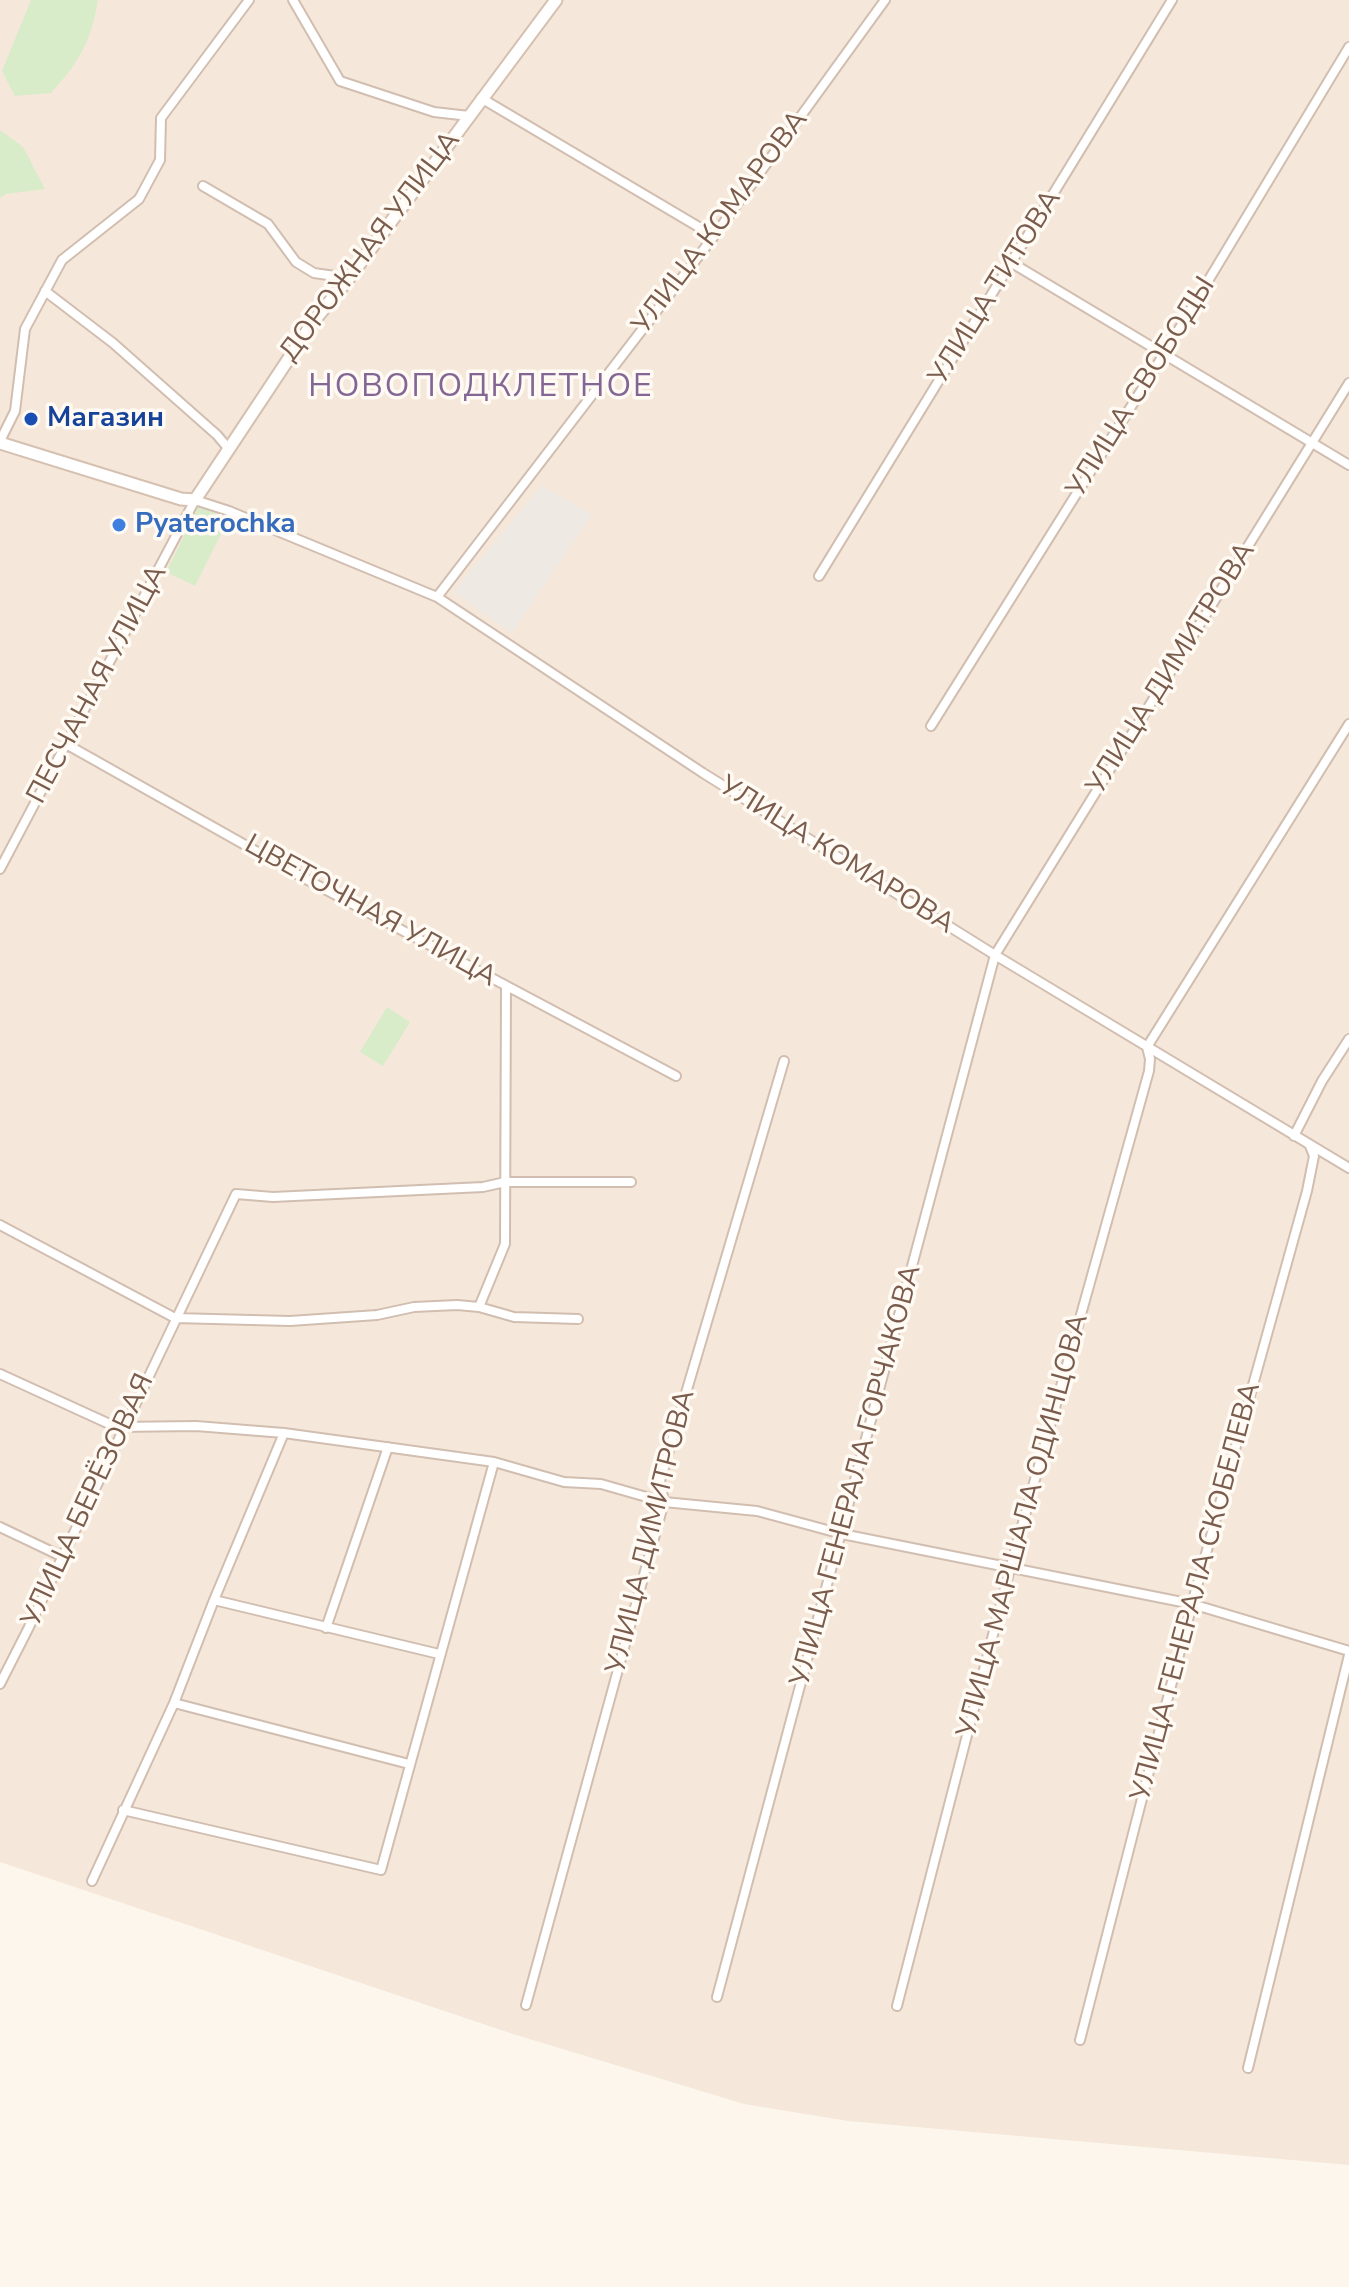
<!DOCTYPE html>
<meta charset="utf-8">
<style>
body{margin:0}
canvas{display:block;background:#fdf6ec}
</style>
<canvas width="1349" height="2287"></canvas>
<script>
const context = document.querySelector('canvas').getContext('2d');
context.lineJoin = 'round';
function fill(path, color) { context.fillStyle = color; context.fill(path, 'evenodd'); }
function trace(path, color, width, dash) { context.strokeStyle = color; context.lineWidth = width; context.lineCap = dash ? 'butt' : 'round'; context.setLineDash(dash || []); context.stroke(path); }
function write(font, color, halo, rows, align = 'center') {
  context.font = font + ' "Nunito Sans",sans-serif'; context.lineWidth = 7; context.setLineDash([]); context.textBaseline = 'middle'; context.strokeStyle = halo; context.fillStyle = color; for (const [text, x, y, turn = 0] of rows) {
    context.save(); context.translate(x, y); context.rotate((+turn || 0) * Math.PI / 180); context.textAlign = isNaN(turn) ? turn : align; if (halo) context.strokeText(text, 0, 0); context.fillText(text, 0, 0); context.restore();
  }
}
const residential = new Path2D(`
 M 0,0 L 1349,0 L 1349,2165 L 848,2121 L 744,2104 L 513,2034 L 0,1862 Z`);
const industrial = new Path2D(`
 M 542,485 L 592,515 L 512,633 L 453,592 Z`);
const green = new Path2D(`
 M 31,0 L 98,0 C 91,42 79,62 51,93 L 15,96 L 2,71 Z
 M 0,130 L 23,147 L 45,189 L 6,194 L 0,198 Z
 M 199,506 L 228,520 L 195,586 L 166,572 Z
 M 387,1007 L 410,1022 L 383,1066 L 360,1052 Z`);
const street = new Path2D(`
 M 293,0 L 340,81 L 434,112 L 469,116
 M 481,98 L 714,236
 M 203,186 L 268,224 L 296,262 L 314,273 L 349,278
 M 1012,263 L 1349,465
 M 45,291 L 113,343 L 217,435 L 228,448
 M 0,441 L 15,411 L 25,329 L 62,260 L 139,199 L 160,160 L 161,118 L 249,0
 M 819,576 L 1172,0
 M 437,597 L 714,236 L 885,0
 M 931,726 L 1164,354 L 1349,47
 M 66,744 L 300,876 L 676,1076
 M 0,869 L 195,500 L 229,511 L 437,597 L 703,773 L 995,955 L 1349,1168
 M 1294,1136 L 1322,1081 L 1349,1039
 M 0,1225 L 175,1318 L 290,1321 L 377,1315 L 414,1307 L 457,1305 L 479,1307 L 514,1317 L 578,1319
 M 479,1307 L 505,1244 L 506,987
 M 0,1374 L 116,1427 L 196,1426 L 284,1433 L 494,1462 L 564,1482 L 601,1484 L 664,1502 L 757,1511 L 842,1534 L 1192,1604 L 1349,1651
 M 0,1527 L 63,1557
 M 214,1600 L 439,1654
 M 326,1628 L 388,1447
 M 0,1684 L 28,1629 L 236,1194 L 273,1197 L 483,1187 L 505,1182 L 631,1182
 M 174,1703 L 409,1764
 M 123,1810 L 381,1870 L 494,1462
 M 92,1881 L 174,1703 L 214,1600 L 284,1433
 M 717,1997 L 995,955 L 1349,383
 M 526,2005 L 664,1502 L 660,1481 L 784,1061
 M 897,2006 L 1010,1569 L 1149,1071 L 1150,1059 L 1147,1047 L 1349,724
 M 1080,2040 L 1192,1604 L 1307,1191 L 1314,1156 L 1310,1146
 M 1248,2068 L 1349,1655`);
const secondary = new Path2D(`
 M 0,443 L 181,499 L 195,500 L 313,322 L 349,278 L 556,0`);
const markers = [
 [31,419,8,"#1a4fb4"],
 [119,525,8,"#3f7fe0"]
];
const streetNames = [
 ["УЛИЦА КОМАРОВА",721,223,-53],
 ["ДОРОЖНАЯ УЛИЦА",371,247,-53],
 ["УЛИЦА ТИТОВА",996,288,-58],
 ["УЛИЦА СВОБОДЫ",1142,388,-58],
 ["УЛИЦА ДИМИТРОВА",1172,669,-58],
 ["ПЕСЧАНАЯ УЛИЦА",98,685,-62],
 ["УЛИЦА КОМАРОВА",836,856,32],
 ["ЦВЕТОЧНАЯ УЛИЦА",370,912,29],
 ["УЛИЦА ГЕНЕРАЛА ГОРЧАКОВА",857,1476,-75],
 ["УЛИЦА БЕРЁЗОВАЯ",89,1501,-65],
 ["УЛИЦА МАРШАЛА ОДИНЦОВА",1024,1526,-75],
 ["УЛИЦА ДИМИТРОВА",652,1532,-76],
 ["УЛИЦА ГЕНЕРАЛА СКОБЕЛЕВА",1197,1592,-75]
];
const transitNames = [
 ["Магазин",47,419]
];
const shopNames = [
 ["Pyaterochka",135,525]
];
const quarterNames = [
 ["НОВОПОДКЛЕТНОЕ",481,388]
];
fill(residential, '#f5e8da');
fill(industrial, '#efe9e4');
fill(green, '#d8ecc9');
trace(street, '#d1beb0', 12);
trace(secondary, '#d6c0b0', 15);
trace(street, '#fff', 8);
trace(secondary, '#fff', 11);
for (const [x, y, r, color] of markers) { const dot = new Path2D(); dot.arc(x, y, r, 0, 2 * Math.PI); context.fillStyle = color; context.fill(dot); trace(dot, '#fffaf3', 3); }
write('28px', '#7a5c4d', '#fffaf3', streetNames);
write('bold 28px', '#164399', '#fffaf3', transitNames, 'left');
write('bold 28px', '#366cbe', '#fffaf3', shopNames, 'left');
context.letterSpacing = '2px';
write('32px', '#846695', '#fffaf3', quarterNames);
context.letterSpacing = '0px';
</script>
